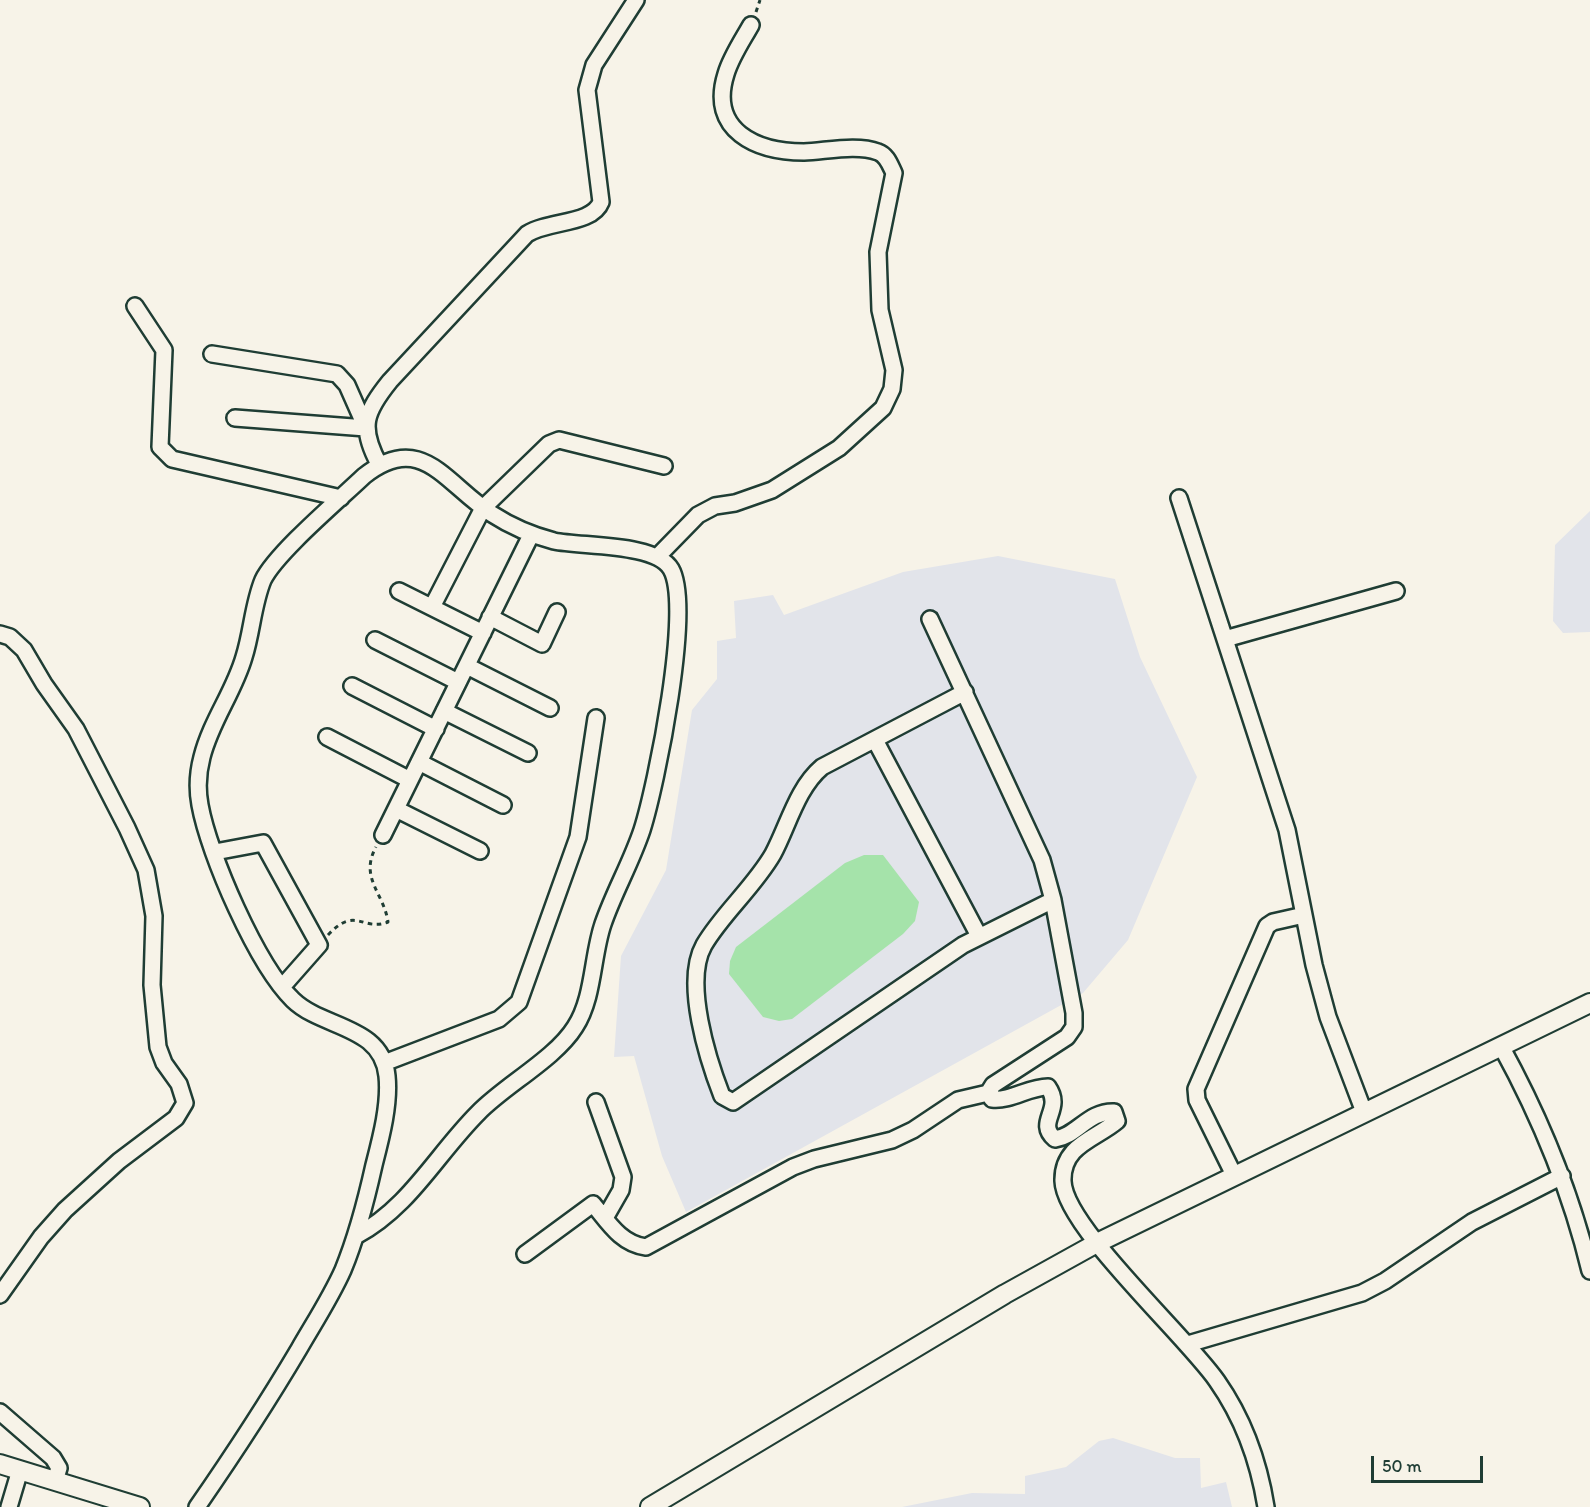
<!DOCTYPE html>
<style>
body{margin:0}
#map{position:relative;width:1590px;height:1507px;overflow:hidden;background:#f7f3e8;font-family:Itim,sans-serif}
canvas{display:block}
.scale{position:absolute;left:1371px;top:1456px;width:112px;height:27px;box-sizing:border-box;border:3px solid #1f3d34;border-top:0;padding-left:8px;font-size:18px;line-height:21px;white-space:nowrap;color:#1f3d34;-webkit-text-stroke:4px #f7f3e8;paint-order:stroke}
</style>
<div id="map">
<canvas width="1590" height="1507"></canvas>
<div class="scale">50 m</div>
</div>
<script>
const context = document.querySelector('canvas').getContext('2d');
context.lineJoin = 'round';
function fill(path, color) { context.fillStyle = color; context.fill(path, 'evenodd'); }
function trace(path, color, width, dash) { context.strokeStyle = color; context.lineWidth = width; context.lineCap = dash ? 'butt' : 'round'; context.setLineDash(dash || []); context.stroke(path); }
const built = new Path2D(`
 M 1590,511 L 1590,632 L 1563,633 L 1553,621 L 1555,545 Z
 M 998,556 L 1115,579 L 1140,657 L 1197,777 L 1128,940 L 1083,993 L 686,1212 L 662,1156 L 634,1056 L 614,1057 L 621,956 L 666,870 L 692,710 L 717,679 L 717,641 L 736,638 L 734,601 L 773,595 L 784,615 L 903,572 Z
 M 1113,1438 L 1175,1458 L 1200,1458 L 1201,1488 L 1226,1482 L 1232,1507 L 902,1507 L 972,1493 L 1025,1494 L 1025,1476 L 1066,1467 L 1099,1441 Z`);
const green = new Path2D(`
 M 864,855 L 883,855 L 919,902 L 915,921 L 903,934 L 792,1019 L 779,1021 L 763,1017 L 729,974 L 730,961 L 736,947 L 845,863 Z`);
const path = new Path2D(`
 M 756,12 L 760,0
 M 328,935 C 356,905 362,932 388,922 C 384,893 359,878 376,847`);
const minor = new Path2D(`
 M 135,306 L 164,350 L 160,447 L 172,459 L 341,498
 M 212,354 L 337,374 L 347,385 L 366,428 L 235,418
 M 379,464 C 359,427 365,412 390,381 L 527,234 C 549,220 592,225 601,202 L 587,90 L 594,65 L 636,0
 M 1179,498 L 1287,830 L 1314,965 L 1328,1017 L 1364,1112
 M 658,556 L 698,515 L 715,506 L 735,503 L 772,490 L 839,448 L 883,408 L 892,389 L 894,370 L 880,310 L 878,252 L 894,173 C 890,165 887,155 878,152 C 857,144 827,151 804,152 C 757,152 708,131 726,74 C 731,57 742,41 751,25
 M 399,591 L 483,633
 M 432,607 L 483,508 L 549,444 L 559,440 L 664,466
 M 490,617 L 542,644 L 557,612
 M 930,619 L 1042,860 L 1053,900 L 1074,1013 L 1074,1027 L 1067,1037 L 993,1085 L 988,1093 L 992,1099 C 1012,1101 1028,1087 1048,1087 C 1064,1110 1035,1122 1055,1139 C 1077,1136 1088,1111 1114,1112 L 1117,1121 C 1096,1139 1062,1145 1063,1181 C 1064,1226 1186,1336 1217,1381 C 1243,1418 1259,1463 1266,1507
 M 0,634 L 10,637 L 24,650 L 44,684 L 76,729 L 127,828 L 146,870 L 154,916 L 152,985 L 158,1047 L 164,1063 L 179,1084 L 185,1103 L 176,1118 L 119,1161 L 65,1210 L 41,1237 L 0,1295
 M 1225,639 L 1396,591
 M 375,640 L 458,682
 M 467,666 L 550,708
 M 352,686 L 436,729
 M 965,692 L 822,767 C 797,788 788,826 773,854 C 754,887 722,914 704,945 C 683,982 708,1060 722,1096 L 733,1102 L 963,945 L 1053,900
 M 444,711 L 528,753
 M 327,737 L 410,780
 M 875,740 L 979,936
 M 419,762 L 503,805
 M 396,809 L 480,851
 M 383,835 L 531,535
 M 215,852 L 263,843 L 319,945 L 282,987
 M 1501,1046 C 1540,1117 1571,1192 1590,1271
 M 384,1063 L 499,1019 L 519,1002 L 578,837 L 596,718
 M 596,1102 L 623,1177 L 621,1190 L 605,1218
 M 1234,1175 L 1197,1100 L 1196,1089 L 1267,926 L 1273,922 L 1304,915
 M 525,1254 L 593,1204 C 608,1222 621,1244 646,1247 L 793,1167 L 814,1159 L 892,1140 L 913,1130 L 958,1100 L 988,1093
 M 1188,1344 L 1362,1293 L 1385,1281 L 1472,1222 L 1562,1176
 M 0,1412 L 53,1458 L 59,1468 L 55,1481
 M 9,1507 L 20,1470
 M 197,1507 C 233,1455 267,1403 299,1349 C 314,1323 331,1297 343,1270 C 357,1236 366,1201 374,1165 C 381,1138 390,1104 387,1076 C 382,1025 323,1029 293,1000 C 257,965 209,855 200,805 C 197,789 198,772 202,757 C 211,721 234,692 244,657 C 252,632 253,604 263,580 C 276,553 340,499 364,476 C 422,430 445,484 492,514 C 512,527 531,535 554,541 C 582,547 656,543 671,569 C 693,607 656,786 642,830 C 631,863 614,892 603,924 C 592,956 594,998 575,1027 C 555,1059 505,1085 478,1113 C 436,1155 410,1207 356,1236`);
const major = new Path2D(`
 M 0,1464 L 140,1507
 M 650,1507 L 1005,1294 L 1097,1243 L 1590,1003`);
fill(built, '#e2e4ea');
fill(green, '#a5e3aa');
trace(minor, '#1f3d34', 20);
trace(major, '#1f3d34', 22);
trace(path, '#1f3d34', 3, [4.5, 4.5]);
trace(minor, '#f7f3e8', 15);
trace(major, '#f7f3e8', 18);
</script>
